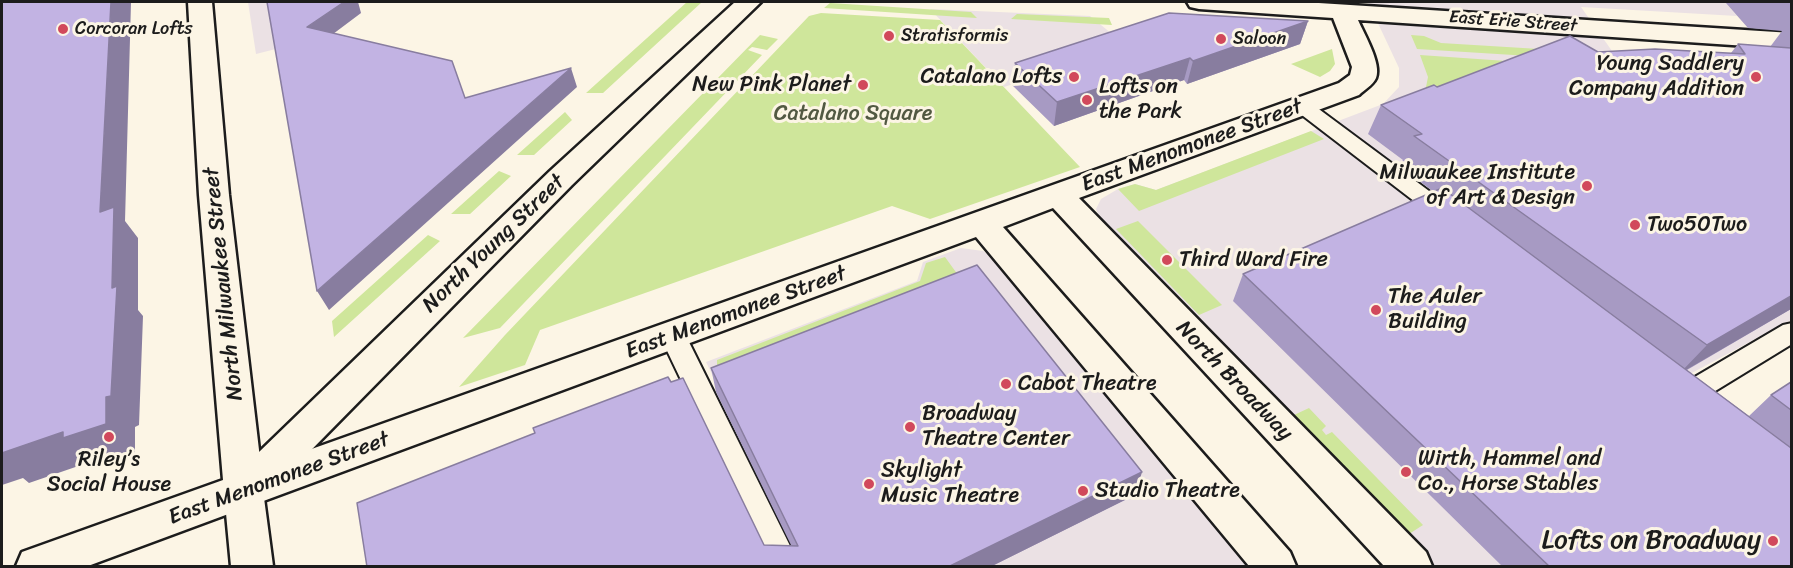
<!DOCTYPE html>
<meta charset="utf-8">
<style>
body{margin:0}
#map{position:relative;width:1793px;height:568px;overflow:hidden;background:#fcf5e5;font-family:Sriracha,sans-serif}
canvas{display:block}
.frame{position:absolute;inset:0;border:3px solid #1c1c1c;pointer-events:none}
</style>
<div id="map">
<canvas width="1793" height="568"></canvas>
<div class="frame"></div>
</div>
<script>
const context = document.querySelector('canvas').getContext('2d');
context.lineJoin = 'round';
function fill(path, color) { context.fillStyle = color; context.fill(path, 'evenodd'); }
function trace(path, color, width, dash) { context.strokeStyle = color; context.lineWidth = width; context.lineCap = dash ? 'butt' : 'round'; context.setLineDash(dash || []); context.stroke(path); }
function write(font, color, halo, rows, align = 'center') {
  context.font = font + ' Sriracha,sans-serif'; context.lineWidth = 6; context.setLineDash([]); context.textBaseline = 'middle'; context.strokeStyle = halo; context.fillStyle = color; for (const [text, x, y, turn = 0] of rows) {
    context.save(); context.translate(x, y); context.rotate((+turn || 0) * Math.PI / 180); context.textAlign = isNaN(turn) ? turn : align; if (halo) context.strokeText(text, 0, 0); context.fillText(text, 0, 0); context.restore();
  }
}
const built = new Path2D(`
 M 248,2 L 358,2 L 361,13 L 331,35 L 256,54 Z
 M 1368,2 L 1725,2 L 1737,16 L 1581,7 L 1612,51 L 1791,63 L 1791,320 L 1658,391 L 1716,566 L 1433,566 L 1099,216 L 1096,209 L 1101,199 L 1118,189 L 1135,184 L 1156,190 L 1383,104 L 1399,87 L 1399,68 Z
 M 930,9 L 1090,16 L 1128,47 L 1004,87 Z
 M 961,248 L 983,251 L 1002,264 L 1250,566 L 806,566 L 706,362 L 917,281 L 923,262 Z`);
const green = new Path2D(`
 M 687,2 L 702,2 L 603,93 L 586,93 Z
 M 830,3 L 971,12 L 977,18 L 824,8 Z
 M 821,13 L 940,20 L 1080,167 L 930,219 L 892,206 L 540,330 L 525,365 L 459,387 L 505,335 L 809,16 Z
 M 1017,14 L 1109,18 L 1112,25 L 1011,19 Z
 M 760,35 L 778,39 L 767,50 L 752,47 L 748,50 L 762,55 L 500,328 L 463,338 Z
 M 1411,35 L 1424,36 L 1441,43 L 1605,53 L 1610,61 L 1417,49 Z
 M 1332,49 L 1335,64 L 1330,71 L 1320,77 L 1291,64 Z
 M 1420,55 L 1521,62 L 1424,97 L 1428,77 Z
 M 565,112 L 572,120 L 534,155 L 517,155 Z
 M 1311,131 L 1324,139 L 1139,211 L 1118,189 L 1135,184 L 1156,190 Z
 M 499,171 L 511,176 L 470,214 L 451,214 Z
 M 1138,221 L 1222,305 L 1199,315 L 1116,229 Z
 M 428,235 L 440,241 L 334,337 L 332,321 Z
 M 945,257 L 958,275 L 717,368 L 717,360 L 920,281 L 926,263 Z
 M 1309,408 L 1326,426 L 1322,430 L 1326,435 L 1332,432 L 1423,525 L 1409,534 L 1294,415 Z`);
const service = new Path2D(`
 M 1301,99 L 1308,101 L 1456,211 L 1459,216 L 1456,221 L 1448,224 L 1440,221 L 1294,109 L 1291,105 L 1294,101 Z
 M 1792,323 L 1792,344 L 1694,404 L 1685,407 L 1676,404 L 1672,396 L 1676,388 L 1783,325 Z
 M 673,326 L 682,329 L 686,336 L 800,566 L 770,566 L 660,336 L 664,329 Z`);
const minor = new Path2D(`
 M 188,2 L 212,2 L 229,195 L 261,467 L 1339,83 L 1350,75 L 1352,67 L 1333,18 L 1199,9 L 1190,7 L 1187,2 L 1303,2 L 1792,33 L 1792,49 L 1358,20 C 1364,34 1382,64 1376,78 C 1373,85 1364,90 1359,95 L 1079,198 L 1426,552 L 1432,566 L 1384,566 L 1053,208 L 1003,227 L 1290,552 L 1296,566 L 1249,566 L 976,237 L 88,566 L 16,566 L 22,552 L 223,480 L 199,195 Z`);
const secondary = new Path2D(`
 M 735,2 L 761,2 L 572,185 L 264,498 L 273,566 L 231,566 L 224,492 L 230,480 L 550,171 Z`);
const wall = new Path2D(`
 M 1725,2 L 1791,2 L 1791,309 L 1687,370 L 1749,416 L 1771,395 L 1791,382 L 1791,567 L 1503,567 L 1233,301 L 1243,274 L 1434,192 L 1399,166 L 1403,160 L 1368,134 L 1381,105 L 1437,87 L 1598,52 L 1731,53 L 1738,44 L 1770,47 L 1782,31 L 1748,28 Z
 M 1308,21 L 1300,44 L 1187,84 L 1184,80 L 1054,126 L 1012,85 L 1015,63 Z
 M 711,368 L 1135,495 L 990,567 L 367,567 L 791,545 L 716,392 Z`);
const shadedWall = new Path2D(`
 M 111,2 L 131,2 L 125,221 L 138,238 L 138,310 L 143,316 L 139,425 L 135,427 L 135,453 L 94,466 L 90,462 L 29,483 L 23,478 L 2,485 L 2,452 L 63,432 L 112,288 L 100,212 Z
 M 344,2 L 358,2 L 361,13 L 317,46 L 307,27 Z
 M 1308,21 L 1300,44 L 1187,84 L 1193,61 Z
 M 1190,58 L 1184,80 L 1054,126 L 1057,102 Z
 M 571,68 L 577,87 L 329,310 L 317,291 Z
 M 1791,296 L 1791,309 L 1679,374 L 1707,345 Z
 M 1142,472 L 1135,495 L 990,567 L 948,567 Z`);
const building = new Path2D(`
 M 2,2 L 111,2 L 100,212 L 114,207 L 112,288 L 117,286 L 111,396 L 106,397 L 106,424 L 63,438 L 63,432 L 2,453 Z
 M 267,2 L 344,2 L 307,27 L 452,61 L 465,98 L 571,68 L 317,291 Z
 M 1169,13 L 1308,21 L 1193,61 L 1190,58 L 1057,102 L 1015,63 Z
 M 1570,36 L 1598,52 L 1655,49 L 1745,54 L 1738,44 L 1791,48 L 1791,296 L 1707,345 L 1414,136 L 1422,134 L 1381,105 L 1434,85 L 1437,87 Z
 M 1442,188 L 1791,448 L 1791,567 L 1550,567 L 1243,274 Z
 M 977,265 L 1142,472 L 948,567 L 367,567 L 357,503 L 535,433 L 533,428 L 668,377 L 671,382 L 683,378 L 764,545 L 798,546 L 711,368 Z
 M 1791,382 L 1791,410 L 1771,395 Z`);
const markers = [
 [63,29,6,"#d1495b"],
 [889,36,6,"#d1495b"],
 [1221,39,6,"#d1495b"],
 [1074,77,6,"#d1495b"],
 [1756,77,6,"#d1495b"],
 [863,85,6,"#d1495b"],
 [1087,100,6,"#d1495b"],
 [1587,186,6,"#d1495b"],
 [1635,225,6,"#d1495b"],
 [1167,260,6,"#d1495b"],
 [1376,310,6,"#d1495b"],
 [1006,384,6,"#d1495b"],
 [910,427,6,"#d1495b"],
 [109,437,6,"#d1495b"],
 [1406,472,6,"#d1495b"],
 [869,484,6,"#d1495b"],
 [1083,491,6,"#d1495b"],
 [1773,541,6,"#d1495b"]
];
const farStreetnames = [
 ["East Erie Street",1513,22,4]
];
const farPoinames = [
 ["Corcoran Lofts",75,29],
 ["Stratisformis",901,36],
 ["Saloon",1233,39]
];
const poiNames = [
 ["Young Saddlery",1744,64,"right"],
 ["Company Addition",1744,89,"right"],
 ["Catalano Lofts",1062,77,"right"],
 ["New Pink Planet",851,85,"right"],
 ["Lofts on",1099,87],
 ["the Park",1099,112],
 ["Milwaukee Institute",1575,173,"right"],
 ["of Art & Design",1575,198,"right"],
 ["Two50Two",1647,225],
 ["Third Ward Fire",1179,260],
 ["The Auler",1388,297],
 ["Building",1388,322],
 ["Cabot Theatre",1018,384],
 ["Broadway",922,414],
 ["Theatre Center",922,439],
 ["Wirth, Hammel and",1418,459],
 ["Co., Horse Stables",1418,484],
 ["Riley’s",109,460,"center"],
 ["Social House",109,485,"center"],
 ["Skylight",881,471],
 ["Music Theatre",881,496],
 ["Studio Theatre",1095,491]
];
const parkNames = [
 ["Catalano Square",853,114]
];
const streetNames = [
 ["East Menomonee Street",1192,146,-20],
 ["North Young Street",494,244,-44],
 ["North Milwaukee Street",224,284,-96],
 ["East Menomonee Street",736,313,-20],
 ["North Broadway",1234,381,46],
 ["East Menomonee Street",279,479,-20]
];
const nearPoinames = [
 ["Lofts on Broadway",1761,541]
];
fill(built, '#ebe1e4');
fill(green, '#cfe69b');
trace(service, '#1c1c1c', 4);
trace(minor, '#1c1c1c', 5);
trace(secondary, '#1c1c1c', 5);
fill(service, '#fcf5e5');
fill(minor, '#fcf5e5');
fill(secondary, '#fcf5e5');
fill(wall, '#a79ac3');
fill(shadedWall, '#887d9f');
fill(building, '#c2b3e3');
trace(building, '#887d9f', 1.5);
for (const [x, y, r, color] of markers) { const dot = new Path2D(); dot.arc(x, y, r, 0, 2 * Math.PI); context.fillStyle = color; context.fill(dot); trace(dot, '#fcf5e5', 2); }
write('18px', '#1c1c1c', '#fcf5e5', farStreetnames);
write('18px', '#1c1c1c', '#fcf5e5', farPoinames, 'left');
write('22px', '#1c1c1c', '#fcf5e5', poiNames, 'left');
write('22px', '#525942', '#fcf5e5', parkNames);
write('22px', '#1c1c1c', '#fcf5e5', streetNames);
write('27px', '#1c1c1c', '#fcf5e5', nearPoinames, 'right');
</script>
